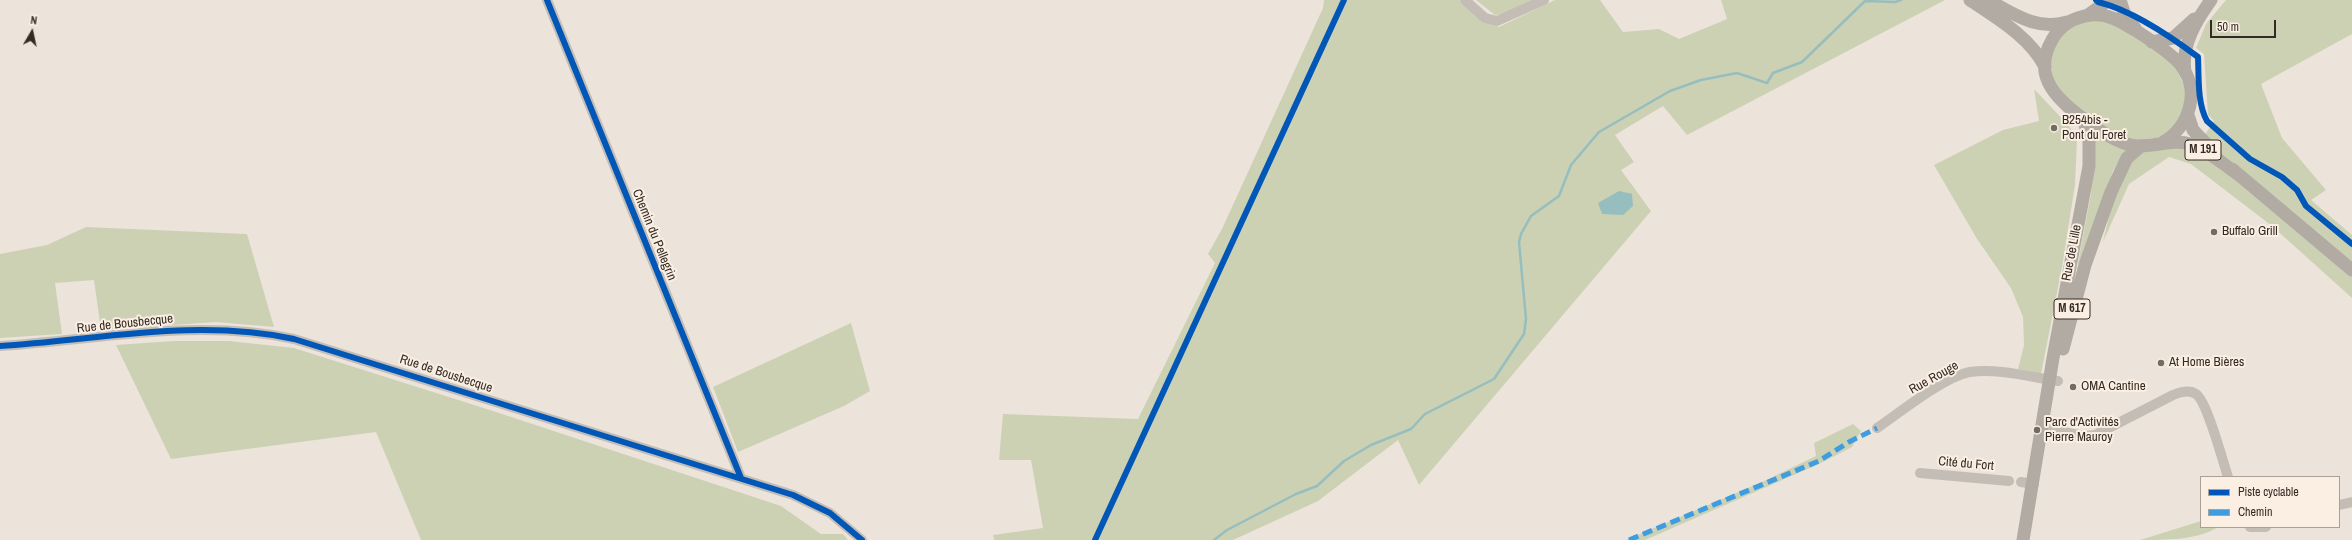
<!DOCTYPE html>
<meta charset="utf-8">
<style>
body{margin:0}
#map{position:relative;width:2352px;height:540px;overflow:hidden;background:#ece4db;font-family:"Archivo Narrow",sans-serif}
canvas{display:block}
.legend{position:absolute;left:2200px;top:476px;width:140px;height:52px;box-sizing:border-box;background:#faefe2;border:1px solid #aba096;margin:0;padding:5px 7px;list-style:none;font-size:12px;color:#342a24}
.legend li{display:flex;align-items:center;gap:8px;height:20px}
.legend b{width:20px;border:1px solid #aba096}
.north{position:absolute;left:12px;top:12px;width:40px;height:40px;-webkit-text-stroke:3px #faefe2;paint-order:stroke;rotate:9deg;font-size:11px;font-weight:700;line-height:16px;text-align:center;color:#342a24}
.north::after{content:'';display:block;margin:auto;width:14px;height:18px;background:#342a24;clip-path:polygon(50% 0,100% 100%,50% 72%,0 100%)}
.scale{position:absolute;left:2210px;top:20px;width:66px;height:18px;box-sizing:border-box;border:2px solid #342a24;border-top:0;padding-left:5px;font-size:12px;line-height:14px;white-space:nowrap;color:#342a24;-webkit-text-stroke:3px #faefe2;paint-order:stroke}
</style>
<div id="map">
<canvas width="2352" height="540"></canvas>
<ul class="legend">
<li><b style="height:5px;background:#0057b8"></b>Piste cyclable</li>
<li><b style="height:5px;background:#3e9ce0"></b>Chemin</li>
</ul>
<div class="north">N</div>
<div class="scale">50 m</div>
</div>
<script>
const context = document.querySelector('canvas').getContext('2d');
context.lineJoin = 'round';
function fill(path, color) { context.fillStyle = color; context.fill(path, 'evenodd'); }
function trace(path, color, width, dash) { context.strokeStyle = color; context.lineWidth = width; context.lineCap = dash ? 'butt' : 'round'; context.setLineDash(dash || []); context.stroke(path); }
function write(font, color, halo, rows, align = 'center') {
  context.font = font + ' "Archivo Narrow",sans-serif'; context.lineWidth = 4; context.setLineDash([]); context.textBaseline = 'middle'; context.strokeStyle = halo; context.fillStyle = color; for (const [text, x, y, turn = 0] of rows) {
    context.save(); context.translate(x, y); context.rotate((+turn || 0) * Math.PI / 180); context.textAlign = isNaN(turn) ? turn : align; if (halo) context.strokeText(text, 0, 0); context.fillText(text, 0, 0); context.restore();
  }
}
const green = new Path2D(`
 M 1324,0 L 1459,0 L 1486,22 L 1499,27 L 1555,0 L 1600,0 L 1623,32 L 1659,29 L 1679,39 L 1727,19 L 1721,0 L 1945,0 L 1687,135 L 1663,106 L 1615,135 L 1634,162 L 1621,170 L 1651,211 L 1419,485 L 1398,440 L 1318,501 L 1233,540 L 994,540 L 993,535 L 1043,528 L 1031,460 L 999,460 L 1003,414 L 1138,419 L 1215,263 L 1208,254 L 1222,229 L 1323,8 Z
 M 1476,0 L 1537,0 L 1509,13 L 1495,15 Z
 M 2226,0 L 2352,0 L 2352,34 L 2261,84 L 2282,138 L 2326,190 L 2311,200 L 2352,235 L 2352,298 L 2272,226 L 2191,164 L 2169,157 L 2129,184 L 2103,242 C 2108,222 2119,168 2134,156 C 2147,145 2180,148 2194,151 L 2214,121 L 2208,115 L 2204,54 L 2196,48 L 2206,24 Z
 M 2090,20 L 2112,23 L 2148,45 L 2168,60 L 2178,72 L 2184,86 L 2186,103 L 2175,125 L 2164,135 L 2157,138 L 2132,140 L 2112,132 L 2072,104 L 2053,81 L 2050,60 L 2057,40 L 2071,26 Z
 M 2034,89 L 2069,126 L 2077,139 L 2075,185 L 2062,267 L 2041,374 L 2018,369 L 2024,345 L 2023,317 L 2011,288 L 1977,239 L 1934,165 L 2003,130 L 2039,121 Z
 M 2095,134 L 2126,150 L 2113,171 L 2080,264 L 2078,263 L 2091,193 Z
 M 86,227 L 247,234 L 274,327 L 216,322 L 101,330 L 94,280 L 55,283 L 62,334 L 0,338 L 0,254 L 47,245 Z
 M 851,323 L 870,391 L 844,406 L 738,452 L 713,387 Z
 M 173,341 L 229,341 L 294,348 L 493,411 L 781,506 L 821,534 L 843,534 L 848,540 L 421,540 L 376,432 L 171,459 L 116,345 Z
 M 1853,424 L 1861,431 L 1852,447 L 1819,464 L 1645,540 L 1626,540 L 1760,483 L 1816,456 L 1814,443 Z
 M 2201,521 L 2201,527 L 2218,527 C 2199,540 2165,540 2140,540 Z`);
const water = new Path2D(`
 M 1619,191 L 1632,194 L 1633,206 L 1623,215 L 1602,214 L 1598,203 Z`);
const stream = new Path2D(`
 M 1214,540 L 1227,530 L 1296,494 L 1317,486 L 1344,461 L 1371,445 L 1411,429 L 1425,414 L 1494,379 L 1524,334 L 1526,319 L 1519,242 L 1521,234 L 1531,216 L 1559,196 L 1571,165 L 1599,132 L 1670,91 L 1701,80 L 1737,73 L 1767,83 L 1773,73 L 1802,62 L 1865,1 L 1895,2 L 1901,0`);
const minor = new Path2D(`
 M 547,0 L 741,478
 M 1465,0 L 1485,18 L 1497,21 L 1544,0
 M 0,346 C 98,340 196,318 294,339 L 793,495 L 830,513 L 862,540
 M 1877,428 C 1899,413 1945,376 1970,372 C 1998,368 2030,377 2058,381
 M 2042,428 L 2084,436 L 2095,435 L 2173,395 C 2180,392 2189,389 2196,394 C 2207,401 2223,462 2228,477
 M 1920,473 L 2009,481
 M 2021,482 L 2034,484
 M 2339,505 L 2352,502
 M 2250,527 L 2266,527`);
const major = new Path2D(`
 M 1970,0 C 1997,18 2030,37 2045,67
 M 1988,0 C 2014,14 2036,31 2067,22
 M 2120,0 L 2125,15 L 2135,28
 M 2088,15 L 2109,0
 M 2152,42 L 2173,38 L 2194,19
 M 2185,72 C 2181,45 2196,21 2211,0
 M 2188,115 L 2193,130 L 2212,150
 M 2162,143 C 2190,127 2202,89 2179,63 C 2168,51 2152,41 2138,32 C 2123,23 2109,13 2091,15 C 2074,17 2060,25 2052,40 C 2030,78 2060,102 2089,123 C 2102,132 2116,142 2131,145 C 2152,149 2170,138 2191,144 C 2208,150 2224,165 2239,175
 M 2232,169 L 2352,270
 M 2063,349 L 2085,265 L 2111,192 L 2127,158 L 2141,146
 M 2023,540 L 2053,358 L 2089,166 L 2089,138 L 2083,118`);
const quiet = new Path2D(`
 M 1629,540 L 1819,461 L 1849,442 L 1877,428`);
const cycleway = new Path2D(`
 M 547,0 L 741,478
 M 2096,0 L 2098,2 C 2132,10 2170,36 2198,57 C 2199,77 2197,103 2207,121 L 2250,159 L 2282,177 L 2297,190 L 2306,206 L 2352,244
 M 0,346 C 98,340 196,318 294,339 L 793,495 L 830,513 L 862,540
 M 1095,540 L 1344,0`);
const markers = [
 [2054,128,4,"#746b64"],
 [2214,232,4,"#746b64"],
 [2161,363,4,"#746b64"],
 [2073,387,4,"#746b64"],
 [2037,430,4,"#746b64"]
];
const shields = [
 [2203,150,36],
 [2072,309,36]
];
const shieldNames = [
 ["M 191",2203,150],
 ["M 617",2072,309]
];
const poiNames = [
 ["B254bis -",2062,121],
 ["Pont du Foret",2062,136],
 ["Buffalo Grill",2222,232],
 ["At Home Bières",2169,363],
 ["OMA Cantine",2081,387],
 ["Parc d'Activités",2045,423],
 ["Pierre Mauroy",2045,438]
];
const streetNames = [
 ["Chemin du Pellegrin",654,235,68],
 ["Rue de Lille",2072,253,-79],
 ["Rue de Bousbecque",125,324,-6],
 ["Rue de Bousbecque",446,374,18],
 ["Rue Rouge",1934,378,-29],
 ["Cité du Fort",1966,464,5]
];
fill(green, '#ccd1b4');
fill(water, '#97bebe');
trace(stream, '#97bebe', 2.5);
trace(minor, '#c4bdb6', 10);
trace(major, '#b2aba4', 13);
trace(quiet, '#3e9ce0', 5, [10, 5]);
trace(cycleway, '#0057b8', 6);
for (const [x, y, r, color] of markers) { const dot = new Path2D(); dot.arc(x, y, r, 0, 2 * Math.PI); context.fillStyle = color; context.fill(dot); trace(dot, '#faefe2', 1.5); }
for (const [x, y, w] of shields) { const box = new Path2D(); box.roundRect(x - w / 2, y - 10, w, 20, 3); context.fillStyle = '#faefe2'; context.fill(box); trace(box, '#342a24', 1); }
write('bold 12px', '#342a24', null, shieldNames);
write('13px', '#342a24', '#faefe2', poiNames, 'left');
write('13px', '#342a24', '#faefe2', streetNames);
</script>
